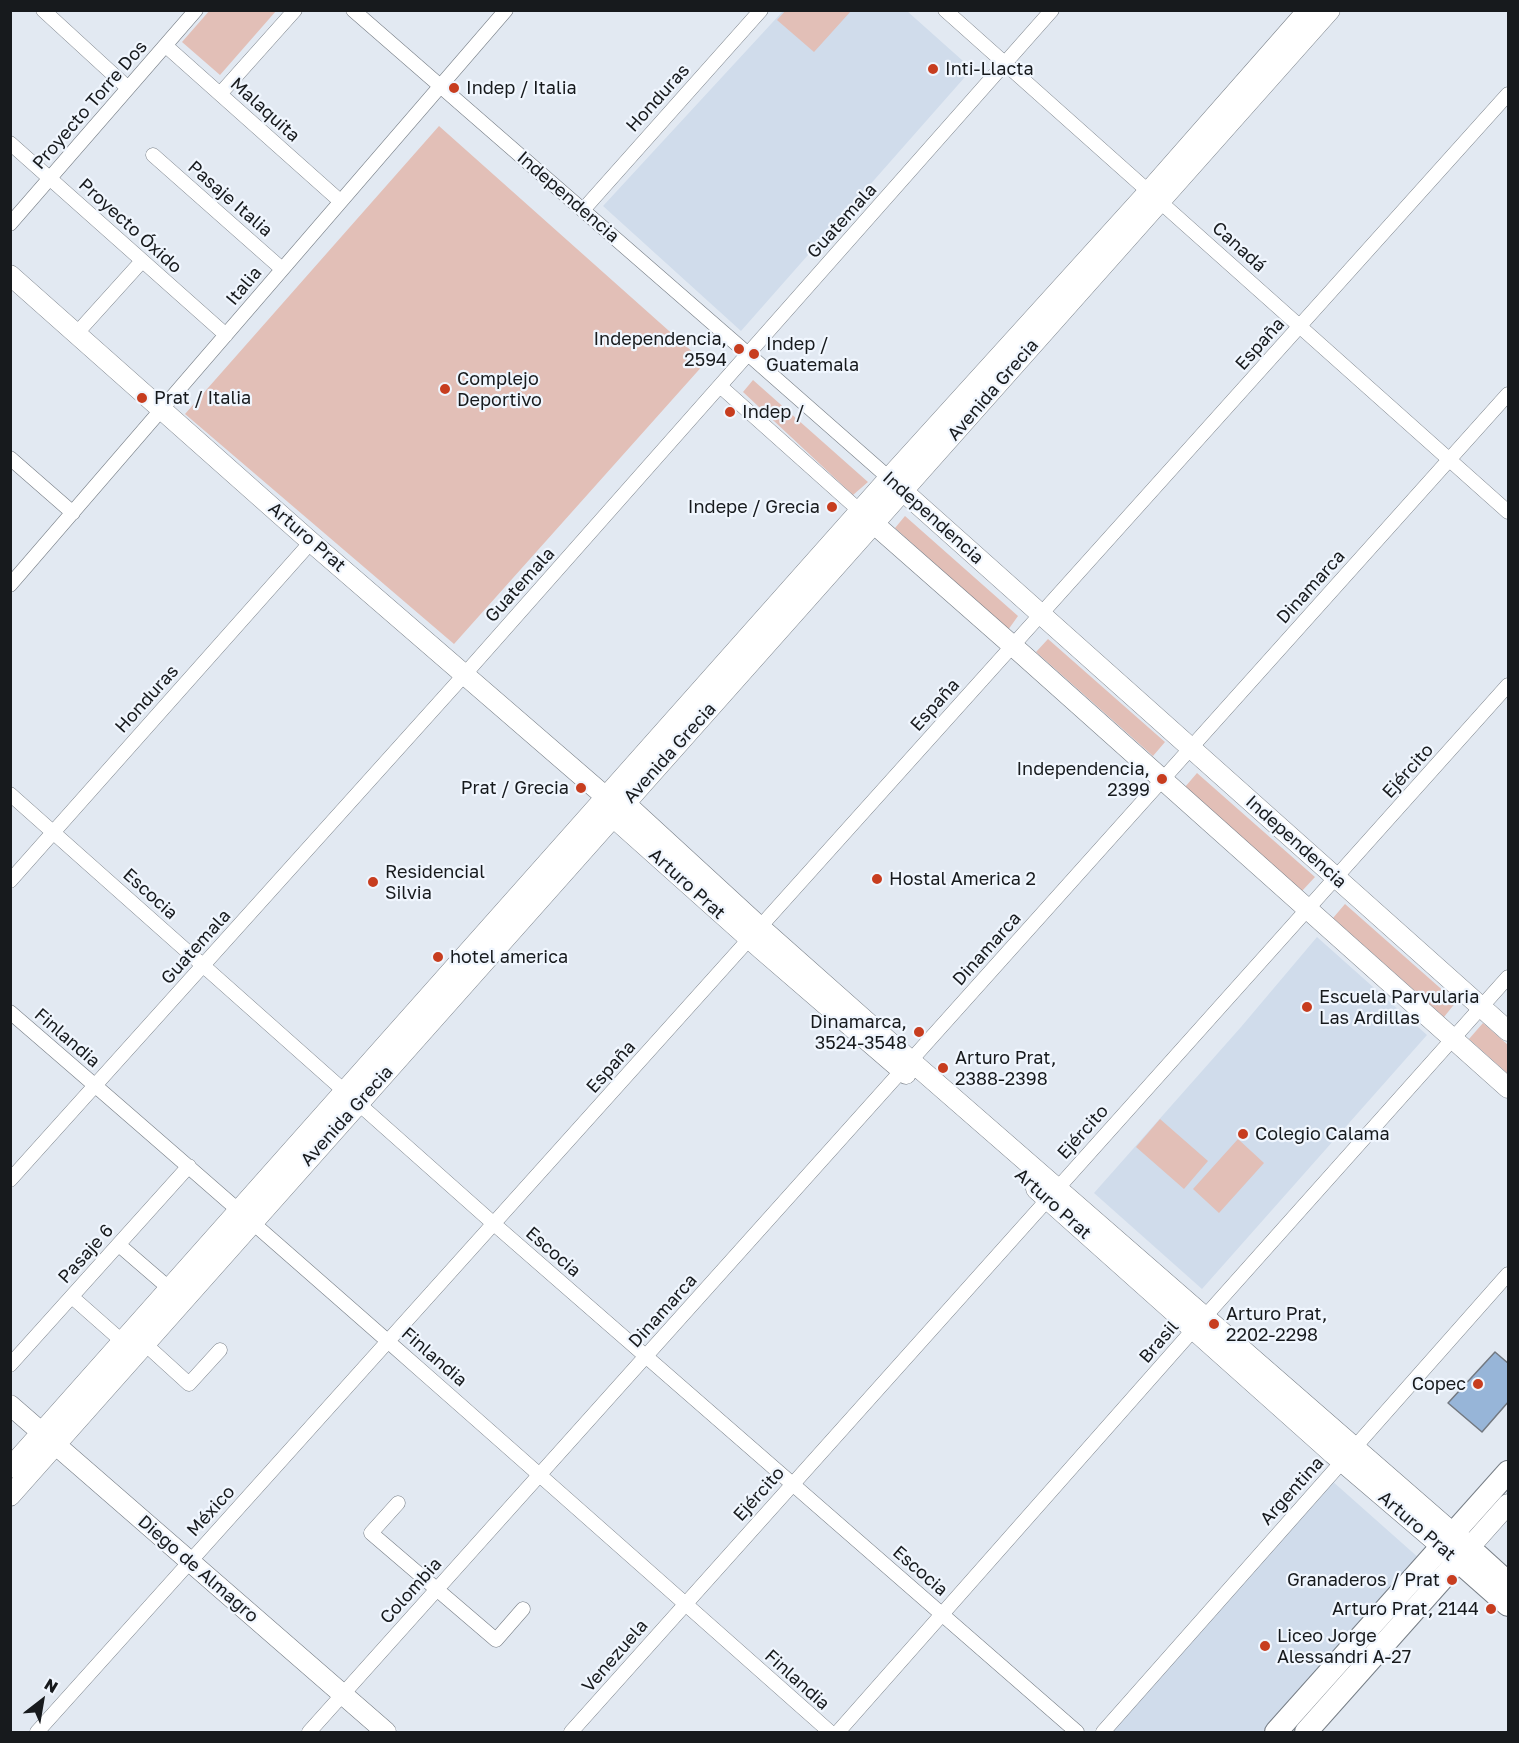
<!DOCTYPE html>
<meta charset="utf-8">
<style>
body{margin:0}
#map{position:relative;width:1519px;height:1743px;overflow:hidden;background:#e2e9f2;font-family:"Golos Text",sans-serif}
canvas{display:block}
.frame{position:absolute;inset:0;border:12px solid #171a1d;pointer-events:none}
.north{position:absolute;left:12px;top:1671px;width:60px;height:60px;-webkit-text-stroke:4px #f0f6fe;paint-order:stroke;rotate:31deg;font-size:16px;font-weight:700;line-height:24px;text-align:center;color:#171a1d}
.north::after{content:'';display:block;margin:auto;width:21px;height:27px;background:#171a1d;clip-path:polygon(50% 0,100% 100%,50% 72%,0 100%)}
</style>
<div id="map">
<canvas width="1519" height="1743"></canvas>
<div class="frame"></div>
<div class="north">N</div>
</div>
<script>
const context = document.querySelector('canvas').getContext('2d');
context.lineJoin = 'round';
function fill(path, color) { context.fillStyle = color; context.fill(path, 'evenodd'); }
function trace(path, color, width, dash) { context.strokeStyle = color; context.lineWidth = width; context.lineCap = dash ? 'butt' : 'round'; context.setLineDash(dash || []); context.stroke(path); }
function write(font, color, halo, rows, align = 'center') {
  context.font = font + ' "Golos Text",sans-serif'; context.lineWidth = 4.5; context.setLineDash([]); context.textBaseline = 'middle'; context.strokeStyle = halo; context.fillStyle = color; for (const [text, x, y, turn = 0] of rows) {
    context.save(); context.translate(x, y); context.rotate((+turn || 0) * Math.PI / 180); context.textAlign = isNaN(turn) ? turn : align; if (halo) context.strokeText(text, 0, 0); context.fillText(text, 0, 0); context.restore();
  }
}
const built = new Path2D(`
 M 783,11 L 907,11 L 972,69 L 741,331 L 603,206 Z
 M 1317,937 L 1427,1035 L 1202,1289 L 1094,1193 L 1241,1027 Z
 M 1331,1480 L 1420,1559 L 1268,1732 L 1110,1732 Z`);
const green = new Path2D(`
 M 210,10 L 276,10 L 276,11 L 220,75 L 182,42 Z
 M 786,10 L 851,10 L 851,11 L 814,52 L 777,20 Z
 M 439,126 L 705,363 L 454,644 L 185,414 Z
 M 753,380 L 868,482 L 853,495 L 743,392 Z
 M 905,516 L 1018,616 L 1008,630 L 895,528 Z
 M 1048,639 L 1165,742 L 1153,756 L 1036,652 Z
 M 1197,773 L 1315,877 L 1302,891 L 1185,787 Z
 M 1345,904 L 1456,1002 L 1444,1017 L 1333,918 Z
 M 1483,1023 L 1508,1045 L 1508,1074 L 1469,1039 Z
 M 1160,1119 L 1208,1161 L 1184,1189 L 1136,1147 Z
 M 1238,1139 L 1264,1163 L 1219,1213 L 1193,1189 Z`);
const building = new Path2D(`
 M 1495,1352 L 1509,1364 L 1509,1401 L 1482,1432 L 1448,1403 Z`);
const street = new Path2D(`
 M 43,10 L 128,88
 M 353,10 L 748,354 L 889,478
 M 945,10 L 1508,512
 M 166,46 L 340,201
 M 220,94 L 295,10
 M 10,143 L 226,335
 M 153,155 L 282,269
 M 583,210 L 761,10
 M 10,224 L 196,10
 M 77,333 L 142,261
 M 720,386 L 860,511
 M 10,458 L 73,513
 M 10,585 L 506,10
 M 10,794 L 494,1224 L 1077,1732
 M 10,881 L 311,542
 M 10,1012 C 286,1250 558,1491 830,1732
 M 10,1180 L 465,674 L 1052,10
 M 119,1245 L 170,1289
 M 72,1297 L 123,1342
 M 145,1344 L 189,1384 L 220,1350
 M 10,1365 L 189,1166
 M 398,1503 L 371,1533 L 496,1640 L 523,1609
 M 37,1732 L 1508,94
 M 309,1732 L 1508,394
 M 571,1732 L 1508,685
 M 838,1732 L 1193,1330 L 1508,977
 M 1103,1732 L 1508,1274`);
const secondary = new Path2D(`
 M 10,275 L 311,542 L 606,797 L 625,803 L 760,927 L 911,1061 L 1454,1534
 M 895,484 L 1508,1031
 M 864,515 L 1022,654 L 1508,1088
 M 608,805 L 613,817 L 761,949 L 906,1074
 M 1036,1189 L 1333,1454 L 1442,1547
 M 10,1405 L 386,1732
 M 10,1468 L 889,478 L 1149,191 L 1308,10
 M 10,1496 L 1330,10
 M 1460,1558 L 1508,1504`);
const primary = new Path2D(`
 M 1454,1534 L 1508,1583
 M 1448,1552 L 1508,1605
 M 1276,1732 L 1508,1472
 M 1306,1732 L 1458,1561`);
const markers = [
 [933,69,6,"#c73d1f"],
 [454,88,6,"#c73d1f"],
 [739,349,6,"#c73d1f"],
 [754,354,6,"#c73d1f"],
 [445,389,6,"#c73d1f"],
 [142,398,6,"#c73d1f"],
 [730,412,6,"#c73d1f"],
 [832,507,6,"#c73d1f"],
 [1162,779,6,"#c73d1f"],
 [581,788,6,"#c73d1f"],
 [877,879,6,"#c73d1f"],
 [373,882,6,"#c73d1f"],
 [438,957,6,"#c73d1f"],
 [1307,1007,6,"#c73d1f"],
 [919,1032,6,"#c73d1f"],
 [943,1068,6,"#c73d1f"],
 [1243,1134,6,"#c73d1f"],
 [1214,1324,6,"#c73d1f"],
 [1478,1384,6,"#c73d1f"],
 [1452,1580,6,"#c73d1f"],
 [1491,1609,6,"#c73d1f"],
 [1265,1646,6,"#c73d1f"]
];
const poiNames = [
 ["Inti-Llacta",945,69],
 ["Indep / Italia",466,88],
 ["Independencia,",727,339,"right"],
 ["2594",727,360,"right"],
 ["Indep /",766,344],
 ["Guatemala",766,365],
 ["Complejo",457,379],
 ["Deportivo",457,400],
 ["Prat / Italia",154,398],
 ["Indep /",742,412],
 ["Indepe / Grecia",820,507,"right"],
 ["Independencia,",1150,769,"right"],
 ["2399",1150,790,"right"],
 ["Prat / Grecia",569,788,"right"],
 ["Residencial",385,872],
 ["Silvia",385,893],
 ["Hostal America 2",889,879],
 ["hotel america",450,957],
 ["Escuela Parvularia",1319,997],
 ["Las Ardillas",1319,1018],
 ["Dinamarca,",907,1022,"right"],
 ["3524-3548",907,1043,"right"],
 ["Arturo Prat,",955,1058],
 ["2388-2398",955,1079],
 ["Colegio Calama",1255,1134],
 ["Arturo Prat,",1226,1314],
 ["2202-2298",1226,1335],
 ["Copec",1466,1384,"right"],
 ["Granaderos / Prat",1440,1580,"right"],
 ["Arturo Prat, 2144",1479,1609,"right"],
 ["Liceo Jorge",1277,1636],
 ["Alessandri A-27",1277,1657]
];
const streetNames = [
 ["Honduras",658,98,-48],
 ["Proyecto Torre Dos",90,105,-49],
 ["Malaquita",265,110,42],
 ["Independencia",568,197,41],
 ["Pasaje Italia",230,199,41],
 ["Guatemala",842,221,-48],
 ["Proyecto Óxido",130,226,42],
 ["Canadá",1239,247,42],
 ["Italia",244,286,-50],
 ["España",1260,344,-48],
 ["Avenida Grecia",993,390,-49],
 ["Independencia",933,518,42],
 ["Arturo Prat",307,537,41],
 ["Guatemala",520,585,-48],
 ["Dinamarca",1311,587,-48],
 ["Honduras",147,699,-48],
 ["España",935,705,-48],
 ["Avenida Grecia",670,753,-48],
 ["Ejército",1408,771,-48],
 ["Independencia",1296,842,42],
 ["Arturo Prat",687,884,42],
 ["Escocia",150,894,42],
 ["Guatemala",196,947,-48],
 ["Dinamarca",987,949,-48],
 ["Finlandia",67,1038,41],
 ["España",611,1067,-48],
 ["Avenida Grecia",347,1116,-48],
 ["Ejército",1083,1132,-48],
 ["Arturo Prat",1053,1204,42],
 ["Escocia",553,1252,41],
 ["Pasaje 6",86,1254,-48],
 ["Dinamarca",663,1311,-48],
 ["Brasil",1159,1342,-49],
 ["Finlandia",434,1357,41],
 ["Argentina",1292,1491,-48],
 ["Ejército",759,1494,-48],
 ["México",211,1511,-48],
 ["Arturo Prat",1417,1526,41],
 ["Diego de Almagro",198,1569,41],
 ["Escocia",920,1571,41],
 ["Colombia",411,1591,-48],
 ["Venezuela",615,1656,-49],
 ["Finlandia",797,1680,42]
];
fill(built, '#d0dceb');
fill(green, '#e2bfb7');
fill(building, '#97b5d8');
trace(building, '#727880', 1.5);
trace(street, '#777e86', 15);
trace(secondary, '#777e86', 21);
trace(primary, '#777e86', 24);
trace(street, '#fff', 14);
trace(secondary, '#fff', 20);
trace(primary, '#fff', 22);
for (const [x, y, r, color] of markers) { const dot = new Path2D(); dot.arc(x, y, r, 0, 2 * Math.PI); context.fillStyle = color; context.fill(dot); trace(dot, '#f0f6fe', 2); }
write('18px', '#171a1d', '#f0f6fe', poiNames, 'left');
write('18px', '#171a1d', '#f0f6fe', streetNames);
</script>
